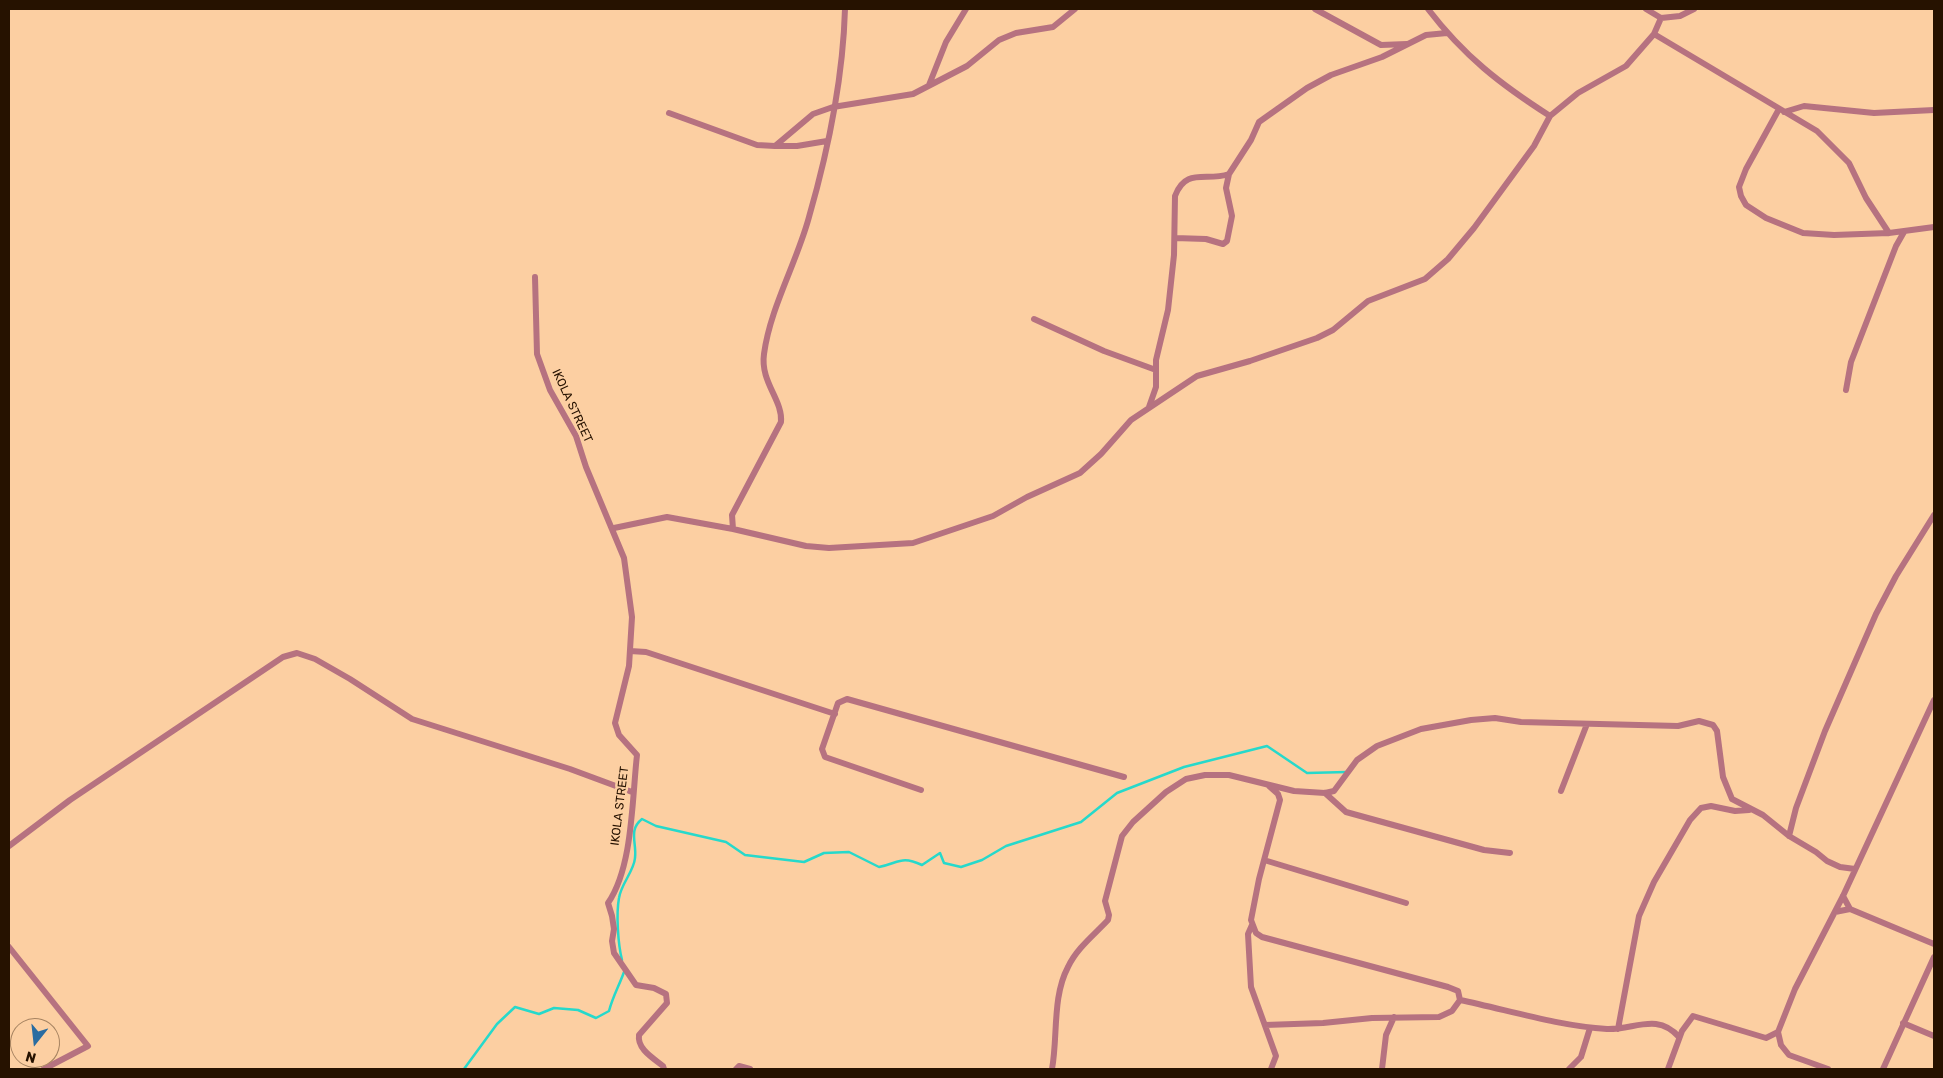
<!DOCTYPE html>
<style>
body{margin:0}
#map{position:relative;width:1943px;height:1078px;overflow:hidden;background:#fccfa2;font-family:Rubik,sans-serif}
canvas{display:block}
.frame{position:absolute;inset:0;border:10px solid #261200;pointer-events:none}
.north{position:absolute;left:10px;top:1018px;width:50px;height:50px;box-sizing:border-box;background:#fccfa2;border:1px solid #a68361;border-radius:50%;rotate:196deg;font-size:14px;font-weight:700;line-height:20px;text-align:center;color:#261200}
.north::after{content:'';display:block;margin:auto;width:18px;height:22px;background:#296ca1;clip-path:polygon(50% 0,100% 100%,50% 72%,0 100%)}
</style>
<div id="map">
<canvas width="1943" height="1078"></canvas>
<div class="frame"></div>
<div class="north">N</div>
</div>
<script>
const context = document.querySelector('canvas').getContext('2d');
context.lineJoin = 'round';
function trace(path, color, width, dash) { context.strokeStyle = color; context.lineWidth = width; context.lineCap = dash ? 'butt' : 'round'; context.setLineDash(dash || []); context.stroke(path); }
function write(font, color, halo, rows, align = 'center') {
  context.font = font + ' Rubik,sans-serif'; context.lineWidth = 5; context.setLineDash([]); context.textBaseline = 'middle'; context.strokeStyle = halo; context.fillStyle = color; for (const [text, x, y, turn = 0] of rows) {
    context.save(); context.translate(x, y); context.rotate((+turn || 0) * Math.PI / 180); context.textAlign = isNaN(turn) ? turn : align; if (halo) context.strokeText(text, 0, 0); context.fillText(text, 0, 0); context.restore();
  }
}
const stream = new Path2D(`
 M 622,960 C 618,944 616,914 619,898 C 621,884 634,871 635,858 C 637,843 628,830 642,819 L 656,826 L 726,842 L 745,855 L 804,862 L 824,853 L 849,852 L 879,867 C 899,863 901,855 922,865 L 940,853 L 944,863 L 961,867 L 982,860 L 1006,846 L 1081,822 L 1117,793 L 1184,767 L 1267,746 L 1307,773 L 1347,772
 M 464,1069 L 497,1024 L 515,1007 L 539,1014 L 554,1008 L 578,1010 L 596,1018 L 609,1011 C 613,996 619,986 624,972`);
const minor = new Path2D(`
 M 1315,9 L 1381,45 L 1407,44
 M 1428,9 C 1464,56 1500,84 1550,116
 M 1646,9 L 1661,18
 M 1654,34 L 1661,18 L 1680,16 L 1694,9
 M 929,85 L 946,42 L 966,9
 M 1779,109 L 1746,169 L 1739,187 L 1741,196 L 1746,205 L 1766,218 L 1803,233 L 1834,235 L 1889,233 L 1934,227
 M 1784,112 L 1804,106 L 1874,113 L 1934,110
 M 669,113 L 757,145 L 775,146 L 813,114 L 833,107 L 913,94 L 967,66 L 999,40 L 1016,33 L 1053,27 L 1075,9
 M 775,146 L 797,146 L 827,141
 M 1175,238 L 1206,239 L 1223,244 L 1227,241 L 1232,216 L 1226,188 L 1229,174
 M 535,277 L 537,354 L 550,390 L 576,436 L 586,467 L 624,558 L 632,617 L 629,666 L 615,723 L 619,735 L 637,755 C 632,798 633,867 608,903 L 612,916 L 614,929 L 612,941 L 614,953 L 636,985 L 654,988 L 666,994 L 667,1003 L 639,1035 C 637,1049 653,1058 663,1066 L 664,1069
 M 1034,319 L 1104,351 L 1156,370
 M 1846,390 L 1851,362 L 1896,246 L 1904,232
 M 1149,407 L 1156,387 L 1156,360 L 1168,310 L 1174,255 L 1175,196 C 1186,167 1206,182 1229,174 L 1251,140 L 1259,122 L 1307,88 L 1331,75 L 1382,57 L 1426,35 L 1447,33
 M 614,528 L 667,517 L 733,529 L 806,546 L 829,548 L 913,543 L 993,516 L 1027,497 L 1080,473 L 1101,454 L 1131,420 L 1197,376 L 1250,361 L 1317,338 L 1333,330 L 1368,301 L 1425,279 L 1448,259 L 1474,228 L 1534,146 L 1550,116 L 1578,93 L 1626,66 L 1654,34 L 1817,131 L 1849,163 L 1866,198 L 1889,233
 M 733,529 L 732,515 L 781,422 C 783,400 760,382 764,354 C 770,308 797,262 809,217 C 828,151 843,78 845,9
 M 630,651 L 646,652 L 835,714
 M 1269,786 L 1278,794 L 1280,800 L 1259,879 L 1251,920 L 1256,933 L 1262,937 L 1448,987 L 1458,991 L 1460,1000 C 1508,1010 1558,1026 1607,1029 C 1634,1030 1657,1012 1679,1037
 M 921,790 L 825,757 L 822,749 L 838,703 L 847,699 L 1124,777
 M 1561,791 L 1587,724
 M 1325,793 L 1346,812 L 1484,850 L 1510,853
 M 1789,836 L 1796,808 L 1825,731 L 1876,614 L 1896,576 L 1934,515
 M 9,846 L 70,800 L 283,657 L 297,653 L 315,659 L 350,679 L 412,719 L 570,769 L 632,792
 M 1264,860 L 1406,903
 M 1843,896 L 1850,909 L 1934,944
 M 1835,912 L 1850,909
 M 1252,925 L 1248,934 L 1251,987 L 1276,1056 L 1271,1069
 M 9,947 L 88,1046 L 44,1069
 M 1903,1023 L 1934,1036
 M 1265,1025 L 1323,1023 L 1372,1018 L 1439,1017 L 1452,1011 L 1460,1000
 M 1618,1029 L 1639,916 L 1654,882 L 1690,820 L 1701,808 L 1711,806 L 1735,811 L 1749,810
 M 736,1069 L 739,1066 L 750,1069
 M 1052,1069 C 1058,1037 1052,997 1068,967 C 1077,948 1094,935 1108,920 L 1109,915 L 1105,901 L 1122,836 L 1133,822 L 1166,792 L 1186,779 L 1205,775 L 1229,775 L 1294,791 L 1325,793 L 1334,791 L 1357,760 L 1377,746 L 1421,729 L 1471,720 L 1495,718 L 1521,722 L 1678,726 L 1699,721 L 1713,725 L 1717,731 L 1723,777 L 1732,799 L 1763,815 L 1789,836 L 1816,852 L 1827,861 L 1840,867 L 1855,869
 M 1382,1069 L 1386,1035 L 1394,1017
 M 1569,1069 L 1581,1057 L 1590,1028
 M 1668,1069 L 1682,1031 L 1693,1016 L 1766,1038 L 1778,1032
 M 1828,1069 L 1789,1055 L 1781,1045 L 1778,1032 L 1795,989 L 1843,896 L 1934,700
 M 1883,1069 L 1934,957`);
const streetNames = [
 ["IKOLA STREET",572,406,65],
 ["IKOLA STREET",620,806,-83]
];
trace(stream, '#26d9cb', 2.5);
trace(minor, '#b67280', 6);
write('12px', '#261200', '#fccfa2', streetNames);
</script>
